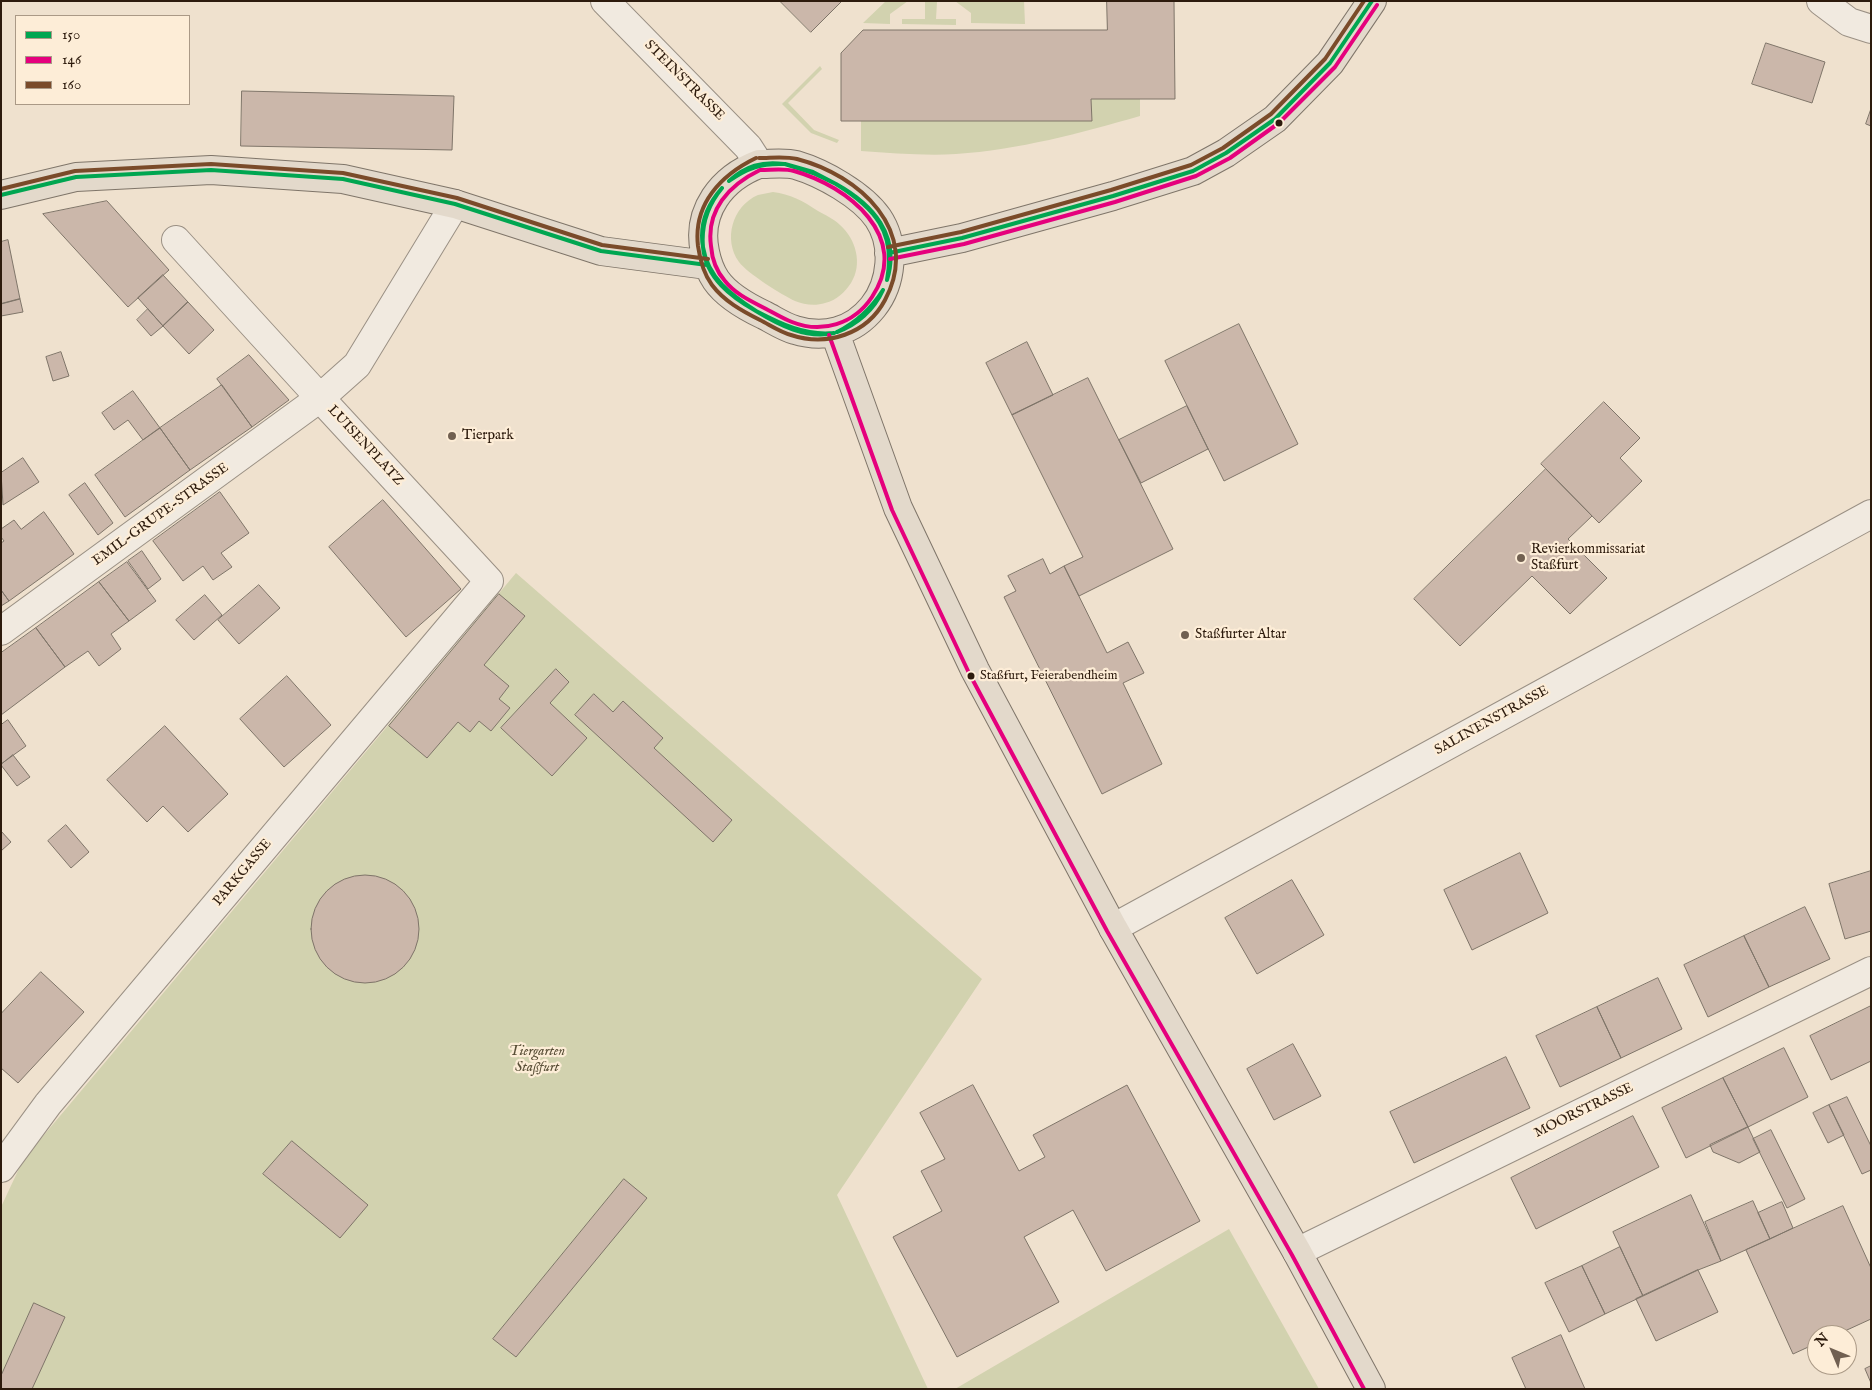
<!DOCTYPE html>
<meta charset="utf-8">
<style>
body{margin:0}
#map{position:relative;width:1872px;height:1390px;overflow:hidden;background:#efe1ce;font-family:"IM FELL English",serif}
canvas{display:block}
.frame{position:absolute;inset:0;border:2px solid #2d1b0d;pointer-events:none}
.legend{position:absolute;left:15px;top:15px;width:175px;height:90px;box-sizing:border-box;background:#fdedd7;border:1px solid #aa9986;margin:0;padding:6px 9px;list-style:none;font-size:15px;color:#2d1b0d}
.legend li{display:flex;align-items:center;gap:10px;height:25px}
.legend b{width:25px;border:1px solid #aa9986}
.north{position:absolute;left:1807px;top:1325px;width:50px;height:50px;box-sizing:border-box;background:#fdedd7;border:1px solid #aa9986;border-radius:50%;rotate:315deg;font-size:14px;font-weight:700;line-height:20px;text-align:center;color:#2d1b0d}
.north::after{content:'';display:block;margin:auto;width:18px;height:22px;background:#716051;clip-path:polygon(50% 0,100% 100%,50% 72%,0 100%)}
</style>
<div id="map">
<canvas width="1872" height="1390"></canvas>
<div class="frame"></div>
<ul class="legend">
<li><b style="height:6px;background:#00a651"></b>150</li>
<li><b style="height:6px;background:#e5007d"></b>146</li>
<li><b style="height:6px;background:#7a4b2a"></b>160</li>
</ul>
<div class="north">N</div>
</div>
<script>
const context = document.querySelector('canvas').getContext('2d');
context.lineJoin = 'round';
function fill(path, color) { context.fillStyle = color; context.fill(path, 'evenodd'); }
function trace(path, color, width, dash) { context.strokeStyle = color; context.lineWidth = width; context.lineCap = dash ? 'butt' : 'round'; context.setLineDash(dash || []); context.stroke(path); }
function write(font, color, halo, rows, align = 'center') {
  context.font = font + ' "IM FELL English",serif'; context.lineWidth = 4.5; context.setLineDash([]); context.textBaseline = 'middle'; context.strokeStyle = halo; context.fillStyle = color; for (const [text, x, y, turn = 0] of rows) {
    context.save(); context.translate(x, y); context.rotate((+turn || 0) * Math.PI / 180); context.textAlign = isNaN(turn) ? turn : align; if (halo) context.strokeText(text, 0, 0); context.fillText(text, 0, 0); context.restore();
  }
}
const green = new Path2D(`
 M 886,1 L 908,1 L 890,14 L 890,24 L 863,23 Z
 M 955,1 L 1024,1 L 1025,24 L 971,23 L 971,13 Z
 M 925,2 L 937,2 L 936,19 L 956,19 L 956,25 L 902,24 L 902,19 L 925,19 Z
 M 820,66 L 822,69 L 788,103 L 814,130 L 839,140 L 837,143 L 811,133 L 782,104 Z
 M 1140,98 L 1140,116 C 1081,133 1018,150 956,154 C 925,156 892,153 861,151 L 861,121 L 1091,121 L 1091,99 Z
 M 773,192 C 790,194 803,201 818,211 C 825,215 834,219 840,225 C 856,239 863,264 851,283 C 845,292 837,300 825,303 C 816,306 804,305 795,301 C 782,295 747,273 739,262 C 723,240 732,206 758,195 C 763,194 768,193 773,192 Z
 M 516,573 L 982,979 L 837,1195 L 928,1389 L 1,1389 L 1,1207 L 23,1160 Z
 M 1229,1229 L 1319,1389 L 955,1389 Z`);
const building = new Path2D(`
 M 780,1 L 842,1 L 811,32 Z
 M 1107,1 L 1174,1 L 1175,99 L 1091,99 L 1092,121 L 841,121 L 841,53 L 863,30 L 1107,30 Z
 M 1766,43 L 1825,62 L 1812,103 L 1752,84 Z
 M 242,91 L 454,96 L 452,150 L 241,146 Z
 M 1871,109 L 1871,126 L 1866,124 Z
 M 107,201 L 169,270 L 128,307 L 43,214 Z
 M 8,240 L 20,299 L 1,304 L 1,242 Z
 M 163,275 L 188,302 L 163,326 L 138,298 Z
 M 20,299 L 23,312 L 1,316 L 1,304 Z
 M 188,302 L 214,330 L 189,354 L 163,326 Z
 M 148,309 L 163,326 L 151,336 L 137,320 Z
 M 1239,324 L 1298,444 L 1224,481 L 1165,361 Z
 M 1027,342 L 1053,395 L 1012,415 L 986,363 Z
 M 61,352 L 69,376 L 53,381 L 46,357 Z
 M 249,355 L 289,400 L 252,427 L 217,379 Z
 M 1088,378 L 1173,549 L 1079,596 L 1064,566 L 1083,557 L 1012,415 Z
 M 222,385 L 252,427 L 190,470 L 160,428 Z
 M 133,391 L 160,428 L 143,440 L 128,420 L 114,430 L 102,413 Z
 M 1604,402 L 1640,438 L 1620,458 L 1642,481 L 1599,523 L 1541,464 Z
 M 1187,406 L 1208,449 L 1141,483 L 1119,440 Z
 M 160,428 L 190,470 L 125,517 L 95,475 Z
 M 23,458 L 39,482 L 3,505 L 1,473 Z
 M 1546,469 L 1592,516 L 1568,539 L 1607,578 L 1570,614 L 1532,576 L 1460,646 L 1414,599 Z
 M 85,483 L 113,523 L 98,535 L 69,495 Z
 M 220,492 L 249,533 L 221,553 L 232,567 L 213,580 L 203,566 L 183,581 L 153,541 Z
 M 383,500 L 461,589 L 406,637 L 329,547 Z
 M 44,512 L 74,554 L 9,601 L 1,590 L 1,543 L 4,541 L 1,537 L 1,529 L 14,520 L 21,529 Z
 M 142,551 L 161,579 L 148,589 L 128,561 Z
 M 1043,559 L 1050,574 L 1064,566 L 1107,653 L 1128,642 L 1144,673 L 1123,683 L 1162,764 L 1102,794 L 1004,597 L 1016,591 L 1008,576 Z
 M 127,562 L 156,601 L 129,621 L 99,582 Z
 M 99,582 L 129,621 L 111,634 L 121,649 L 99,666 L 88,651 L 65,667 L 36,628 Z
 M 259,585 L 280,608 L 239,644 L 218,620 Z
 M 1,590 L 9,601 L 1,606 Z
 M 499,594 L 525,616 L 484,665 L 509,686 L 499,699 L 510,708 L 491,731 L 479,721 L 470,732 L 458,722 L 427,758 L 389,726 Z
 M 205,595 L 222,615 L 194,640 L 176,620 Z
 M 36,628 L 65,667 L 1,715 L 1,653 Z
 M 556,669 L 569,682 L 550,703 L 587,738 L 552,776 L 501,728 Z
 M 287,676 L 331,725 L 284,767 L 240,719 Z
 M 594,694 L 613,712 L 623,701 L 663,738 L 654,748 L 732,820 L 713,842 L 575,715 Z
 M 8,720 L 26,746 L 1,764 L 1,725 Z
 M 165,726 L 228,794 L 188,832 L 163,806 L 147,822 L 107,780 Z
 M 13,755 L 30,777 L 17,786 L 1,765 Z
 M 66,825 L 89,852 L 71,868 L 48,841 Z
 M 1,831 L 11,842 L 1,851 Z
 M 1520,853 L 1548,913 L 1472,950 L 1444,890 Z
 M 1871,871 L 1871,931 L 1845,939 L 1829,884 Z
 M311 929a54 54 0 1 1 108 0a54 54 0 1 1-108 0Z
 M 1292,880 L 1324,935 L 1257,974 L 1225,918 Z
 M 1805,907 L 1830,959 L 1769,987 L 1744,936 Z
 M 1744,936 L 1769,987 L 1708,1017 L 1684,965 Z
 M 41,972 L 84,1012 L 18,1083 L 1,1068 L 1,1014 Z
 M 1658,978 L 1682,1029 L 1621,1058 L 1597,1007 Z
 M 1871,1006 L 1871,1061 L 1831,1080 L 1810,1036 Z
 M 1597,1007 L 1621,1058 L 1560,1087 L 1536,1036 Z
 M 1293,1044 L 1321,1096 L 1274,1120 L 1247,1069 Z
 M 1784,1048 L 1808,1097 L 1748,1127 L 1723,1078 Z
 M 1506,1057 L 1530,1108 L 1414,1163 L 1390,1112 Z
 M 1723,1078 L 1748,1127 L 1686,1158 L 1662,1108 Z
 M 973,1085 L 1019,1171 L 1045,1157 L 1033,1135 L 1127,1085 L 1200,1221 L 1106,1271 L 1073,1210 L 1024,1237 L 1059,1302 L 957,1357 L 893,1237 L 942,1211 L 921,1171 L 945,1159 L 920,1113 Z
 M 1847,1097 L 1871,1146 L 1871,1170 L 1862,1174 L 1829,1105 Z
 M 1829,1105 L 1844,1135 L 1828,1143 L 1813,1113 Z
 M 1633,1116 L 1659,1167 L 1536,1229 L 1511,1178 Z
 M 1748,1127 L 1760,1152 L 1739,1163 L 1713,1152 L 1710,1145 Z
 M 1771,1130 L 1805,1199 L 1787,1208 L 1753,1139 Z
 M 292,1141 L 368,1205 L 340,1238 L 263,1174 Z
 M 624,1179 L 647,1198 L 516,1357 L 493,1339 Z
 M 1691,1195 L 1721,1261 L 1698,1270 L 1643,1296 L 1613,1232 Z
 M 1753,1201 L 1770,1239 L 1721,1261 L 1705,1222 Z
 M 1782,1202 L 1793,1228 L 1770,1239 L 1758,1213 Z
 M 1843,1206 L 1871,1268 L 1871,1319 L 1836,1335 L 1817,1335 L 1817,1343 L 1793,1354 L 1746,1250 Z
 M 1620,1247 L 1643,1296 L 1605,1314 L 1582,1266 Z
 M 1582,1266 L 1605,1314 L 1569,1332 L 1545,1283 Z
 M 1698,1270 L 1718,1312 L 1656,1341 L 1636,1299 Z
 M 34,1303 L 65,1317 L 32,1389 L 1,1389 L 1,1376 Z
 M 1561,1335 L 1585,1389 L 1526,1389 L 1512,1358 Z
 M 1871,1366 L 1871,1383 L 1865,1369 Z`);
const minor = new Path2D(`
 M 605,1 L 748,147 L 759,164
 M 1821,1 L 1849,22 L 1871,29
 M 1,631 L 320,398 L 176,240
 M 1113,928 L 1871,514
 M 1,1168 L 48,1104 L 489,581 L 320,398 L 357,365 L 455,204
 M 1297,1252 L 1871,971`);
const major = new Path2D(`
 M 759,164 C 771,164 785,162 796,165 C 823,173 862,195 878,218 C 896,245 892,283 873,307 C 853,332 824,339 795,330 C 784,327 774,320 764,315 C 747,307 727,296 716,280 C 710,271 707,262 705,252 C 696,211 722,178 759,164 Z
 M 1,195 L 76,177 L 211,170 L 343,179 L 455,204 L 601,251 L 707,265
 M 889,253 L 962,238 L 1113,196 L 1193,171 L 1226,153 L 1275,119 L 1330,63 L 1372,1
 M 835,333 L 898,508 L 975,670 L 1113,928 L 1297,1252 L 1371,1389`);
const bus1 = new Path2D(`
 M 785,164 L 813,172 L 836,184
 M 785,164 L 813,173 L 836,184
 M 729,181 C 746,166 762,161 784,164
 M 729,181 C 747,168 762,163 784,164
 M 836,184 C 872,204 901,235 887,280
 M 836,184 C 875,208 896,232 887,280
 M 1,195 L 76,177 L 211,170 L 343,179 L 455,204 L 601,251 L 707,265
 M 703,247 C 708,278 731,295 756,311
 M 703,247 C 706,278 731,297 756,311
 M 703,247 C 699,224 707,205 722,188
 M 703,247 C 701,224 708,205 722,188
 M 889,253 L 962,238 L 1113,196 L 1193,171 L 1226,153 L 1275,119 L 1330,63 L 1372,1
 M 756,311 C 781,324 805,336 834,333
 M 756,311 C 779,325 806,339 834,333
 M 837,332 C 857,322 871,309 883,290
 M 837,332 C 857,325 874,310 883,290`);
const bus2 = new Path2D(`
 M 760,170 C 772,170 784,168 794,171 C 848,186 912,237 872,297 C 854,324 822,334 792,322 C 784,319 776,314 768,310 C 753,302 736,295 725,281 C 716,271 712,259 711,246 C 706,210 729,185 760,170 Z
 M 890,259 L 964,244 L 1115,202 L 1196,176 L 1230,158 L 1279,123 L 1335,67 L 1377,5
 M 829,335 L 892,510 L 969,673 L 1107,931 L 1292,1255 L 1364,1389`);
const bus3 = new Path2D(`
 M 756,158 C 721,175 693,204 698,246 C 700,260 703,273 712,285 C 724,301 742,311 760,320 C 770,325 780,332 791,335 C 827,347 867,334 885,300 C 922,231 859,175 797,159 C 785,156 771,158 759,158
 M 1,189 L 75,171 L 211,164 L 343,173 L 457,198 L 602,245 L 708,259
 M 888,247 L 961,232 L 1111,190 L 1191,165 L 1223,148 L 1271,114 L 1325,59 L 1364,1`);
const markers = [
 [1279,123,4.5,"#2d1b0d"],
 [452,436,5,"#716051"],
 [1521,558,5,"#716051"],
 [1185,635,5,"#716051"],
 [971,676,4.5,"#2d1b0d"]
];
const busNames = [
 ["Staßfurt, Feierabendheim",980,676]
];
const streetNames = [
 ["STEINSTRASSE",684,81,45],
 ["LUISENPLATZ",365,446,47],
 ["EMIL-GRUPE-STRASSE",161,515,-36],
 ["SALINENSTRASSE",1492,721,-29],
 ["PARKGASSE",243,873,-50],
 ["MOORSTRASSE",1584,1111,-26]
];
const poiNames = [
 ["Tierpark",462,436],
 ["Revierkommissariat",1531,550],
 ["Staßfurt",1531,566],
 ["Staßfurter Altar",1195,635]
];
const parkNames = [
 ["Tiergarten",537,1052],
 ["Staßfurt",537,1068]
];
fill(green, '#d2d2af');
fill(building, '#cbb7aa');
trace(building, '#7f7569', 1);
trace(minor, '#9a9084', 30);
trace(major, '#7f7569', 30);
trace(minor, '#f1eae0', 28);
trace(major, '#e3d9cb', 28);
trace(bus1, '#00a651', 4);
trace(bus2, '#e5007d', 4);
trace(bus3, '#7a4b2a', 4);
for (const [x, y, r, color] of markers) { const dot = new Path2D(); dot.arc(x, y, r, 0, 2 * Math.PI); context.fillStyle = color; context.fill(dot); trace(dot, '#fdedd7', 2); }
write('13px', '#2d1b0d', '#fdedd7', busNames, 'left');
write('14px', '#2d1b0d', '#fdedd7', streetNames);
write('14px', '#2d1b0d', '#fdedd7', poiNames, 'left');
write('italic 14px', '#584e36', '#fdedd7', parkNames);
</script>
